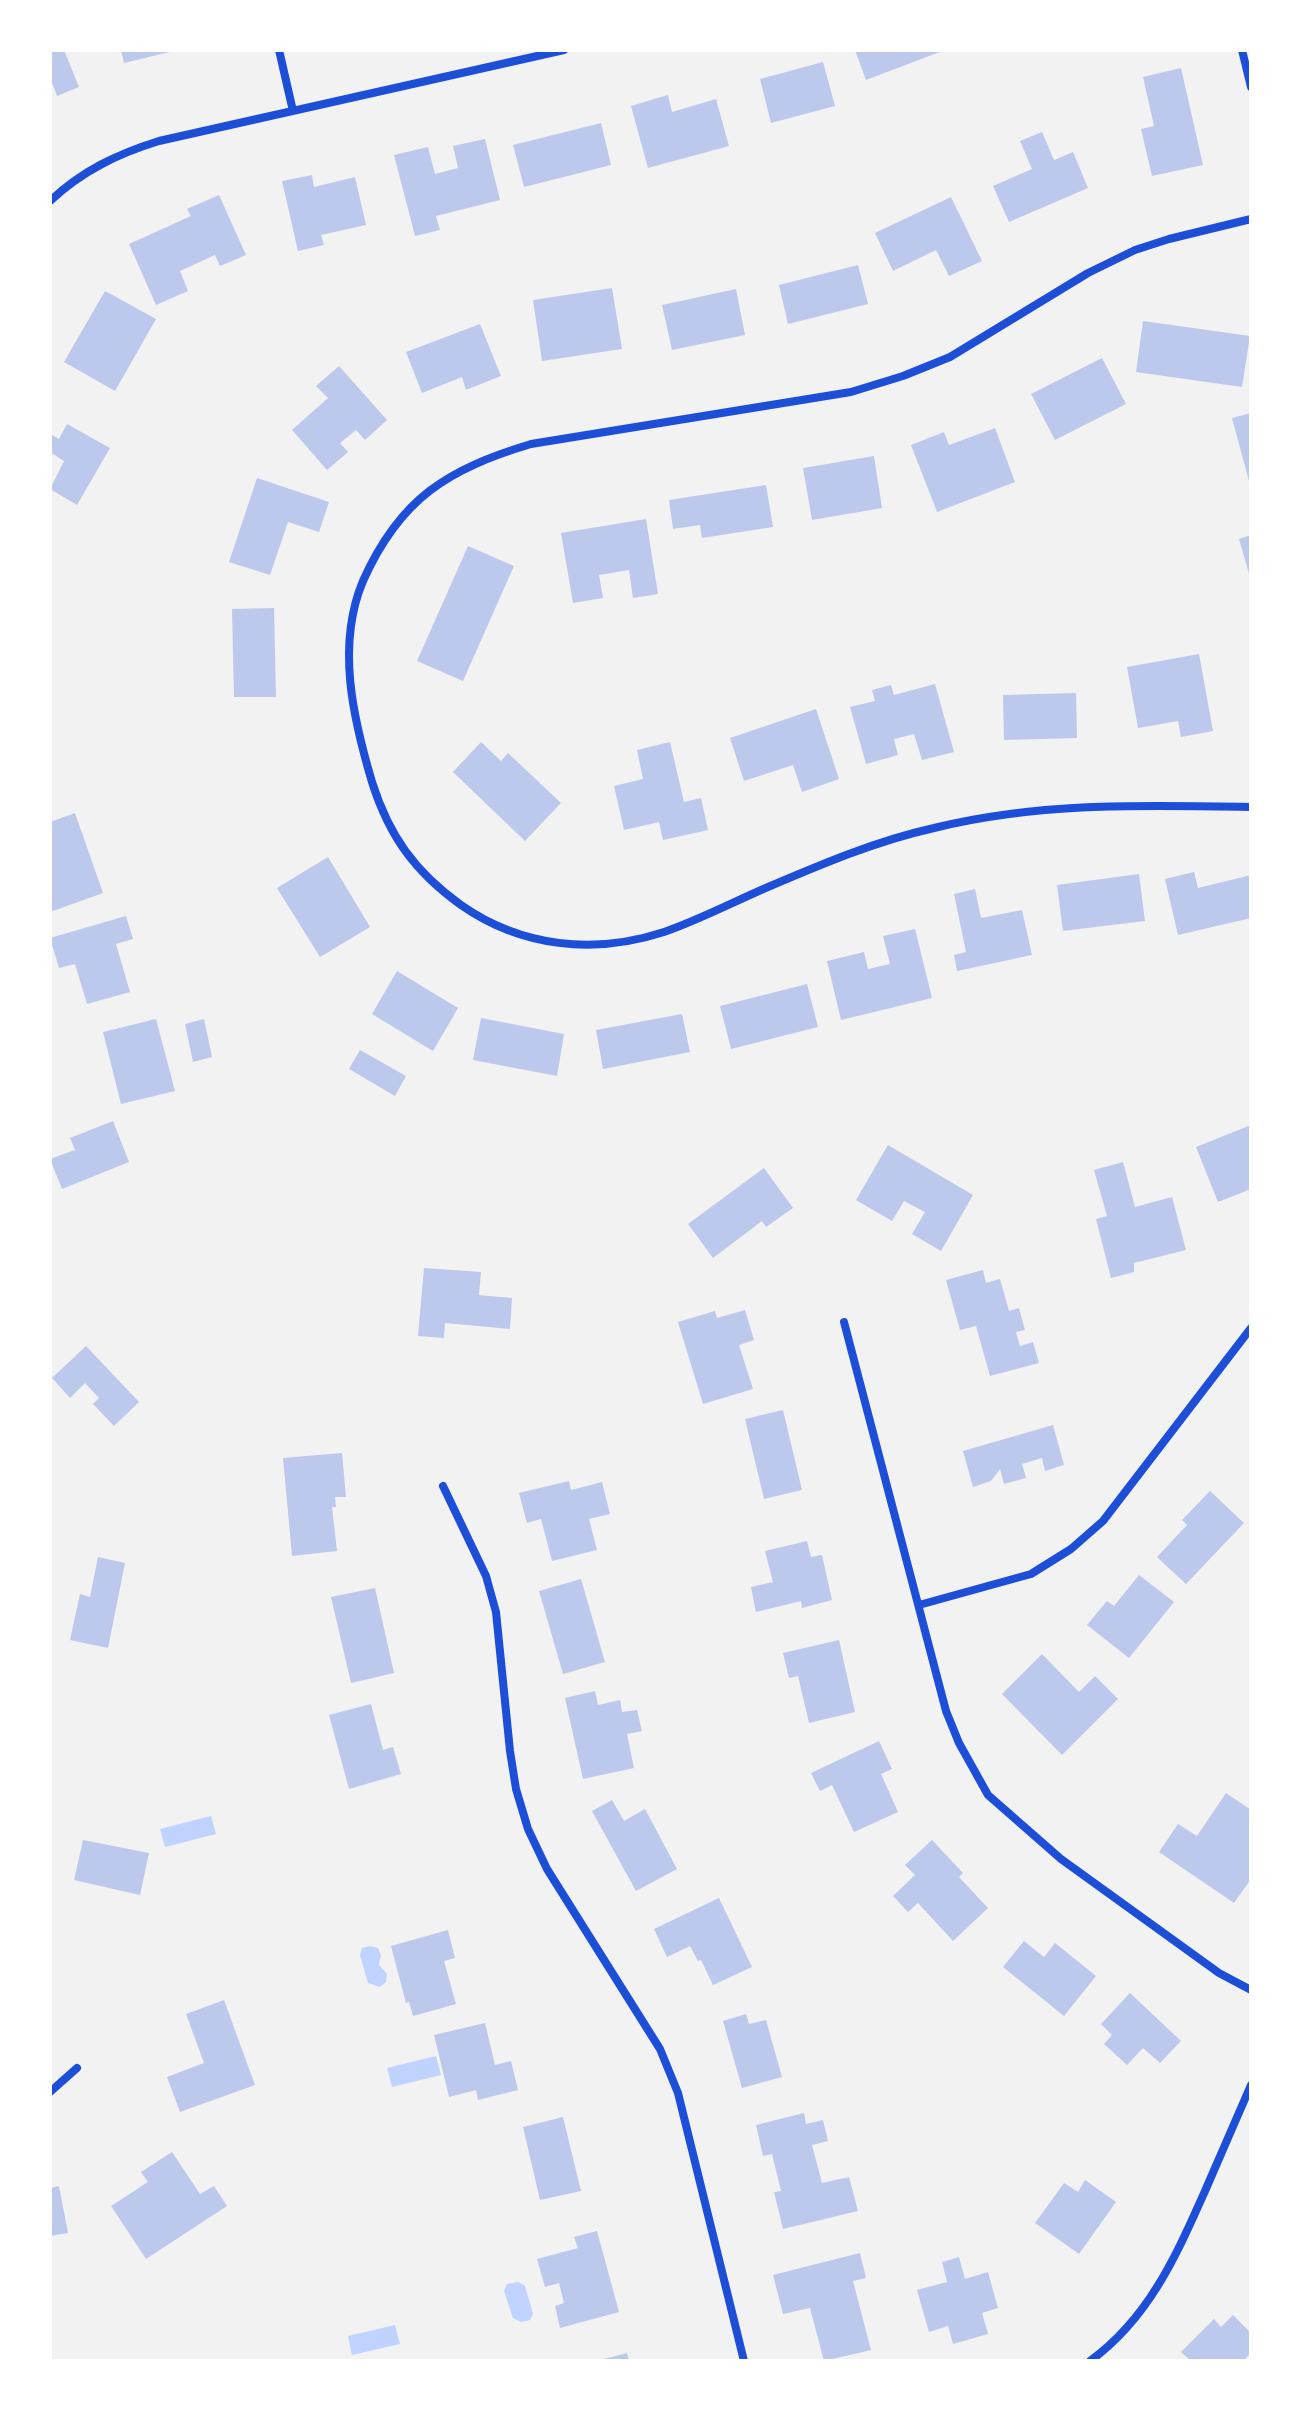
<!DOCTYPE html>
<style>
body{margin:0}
#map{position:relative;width:1301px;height:2411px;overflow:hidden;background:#f2f2f2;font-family:Merriweather,serif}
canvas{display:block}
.frame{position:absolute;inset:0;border:52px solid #fff;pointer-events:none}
</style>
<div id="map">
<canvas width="1301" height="2411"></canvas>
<div class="frame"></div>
</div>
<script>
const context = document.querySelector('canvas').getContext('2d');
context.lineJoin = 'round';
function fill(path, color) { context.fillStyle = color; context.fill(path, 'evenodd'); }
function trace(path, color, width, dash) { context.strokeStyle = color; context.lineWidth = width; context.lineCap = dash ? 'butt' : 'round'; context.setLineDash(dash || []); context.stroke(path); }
const water = new Path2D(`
 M 211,1816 L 216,1834 L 165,1847 L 160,1829 Z
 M 370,1946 L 378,1948 L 381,1955 L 379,1965 L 387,1974 L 386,1982 L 380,1987 L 368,1983 L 360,1955 L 362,1948 Z
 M 436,2056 L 441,2075 L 392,2087 L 387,2068 Z
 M 518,2282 L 525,2286 L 533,2314 L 530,2320 L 521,2322 L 513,2318 L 504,2291 L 507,2284 Z
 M 395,2325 L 400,2344 L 352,2355 L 348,2336 Z`);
const building = new Path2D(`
 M 50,50 L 64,50 L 79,87 L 57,96 L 53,85 L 50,86 Z
 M 121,50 L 174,50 L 174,51 L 124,63 Z
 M 855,50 L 945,50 L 866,80 Z
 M 823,62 L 835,106 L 771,123 L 760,79 Z
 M 1181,68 L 1203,165 L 1152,176 L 1141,129 L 1154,126 L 1143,77 Z
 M 668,95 L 672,112 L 716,99 L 729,146 L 648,168 L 631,106 Z
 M 601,123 L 611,165 L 524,187 L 513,145 Z
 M 1042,132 L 1054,160 L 1073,152 L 1088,188 L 1009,222 L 993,186 L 1032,169 L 1020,141 Z
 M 485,139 L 500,200 L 436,216 L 440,230 L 415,236 L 394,155 L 428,147 L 435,174 L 458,168 L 453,146 Z
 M 312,175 L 314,187 L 355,177 L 366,225 L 321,235 L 324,245 L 298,251 L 282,181 Z
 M 219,195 L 246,255 L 220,266 L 215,255 L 180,271 L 188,291 L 156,305 L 129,244 L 191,216 L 187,209 Z
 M 951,197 L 982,261 L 949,276 L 936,250 L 893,271 L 875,233 Z
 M 858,265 L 868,304 L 788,324 L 779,285 Z
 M 612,288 L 622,349 L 542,361 L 533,300 Z
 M 736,289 L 745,335 L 672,350 L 662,305 Z
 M 105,291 L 156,319 L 115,391 L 64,362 Z
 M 1143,321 L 1250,336 L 1242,387 L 1136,372 Z
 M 480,324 L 501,376 L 466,390 L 462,377 L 422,393 L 406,352 Z
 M 1102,358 L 1126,404 L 1055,440 L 1031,394 Z
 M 339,366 L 387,420 L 365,440 L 356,430 L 340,443 L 348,452 L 327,470 L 292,430 L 328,398 L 316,386 Z
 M 1251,413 L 1251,485 L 1250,485 L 1232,418 Z
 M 67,424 L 110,448 L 77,505 L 50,489 L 64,461 L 50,452 L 50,434 L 59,439 Z
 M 995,428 L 1015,482 L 937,512 L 911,445 L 944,432 L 949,445 Z
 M 874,456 L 882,508 L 812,520 L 803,468 Z
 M 257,478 L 329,502 L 319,532 L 288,522 L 270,575 L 229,562 Z
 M 766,485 L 773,527 L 702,538 L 700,525 L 673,529 L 669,500 Z
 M 646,519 L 658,594 L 633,598 L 629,570 L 599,575 L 603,598 L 573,603 L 561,533 Z
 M 1251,535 L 1251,577 L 1250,577 L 1239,539 Z
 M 468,546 L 514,566 L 463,681 L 417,661 Z
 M 274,608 L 276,697 L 234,697 L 232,609 Z
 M 1199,654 L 1213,731 L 1181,737 L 1178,721 L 1138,728 L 1127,667 Z
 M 935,684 L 954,752 L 922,760 L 914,734 L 894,739 L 898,755 L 866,764 L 850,707 L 875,701 L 872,690 L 891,685 L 894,695 Z
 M 1076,693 L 1077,738 L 1004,740 L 1003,695 Z
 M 816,709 L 839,779 L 802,792 L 793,765 L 744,781 L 730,738 Z
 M 481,742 L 501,761 L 508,753 L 561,803 L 525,841 L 453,772 Z
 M 670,742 L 684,802 L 701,798 L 708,830 L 663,840 L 659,822 L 624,830 L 614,786 L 643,779 L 637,750 Z
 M 75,813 L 103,893 L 50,912 L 50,822 Z
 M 328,857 L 370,927 L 320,957 L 277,888 Z
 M 1194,872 L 1198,888 L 1251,875 L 1251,918 L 1178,935 L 1165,879 Z
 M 1139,874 L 1145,921 L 1063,931 L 1057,885 Z
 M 975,889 L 981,918 L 1022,910 L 1032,955 L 957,971 L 954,955 L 966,952 L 954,894 Z
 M 126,916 L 133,939 L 116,944 L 130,992 L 87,1004 L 75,964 L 59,968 L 50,938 Z
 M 915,929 L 932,998 L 841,1020 L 827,961 L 864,952 L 868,969 L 890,964 L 883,936 Z
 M 397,971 L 458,1008 L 433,1051 L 372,1014 Z
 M 807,984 L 818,1027 L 731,1049 L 720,1006 Z
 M 682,1014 L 690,1052 L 603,1069 L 596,1030 Z
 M 481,1018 L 564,1034 L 557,1076 L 473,1060 Z
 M 156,1019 L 175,1091 L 121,1104 L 103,1032 Z
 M 204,1019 L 212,1057 L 193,1062 L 185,1024 Z
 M 360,1050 L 406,1076 L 395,1096 L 349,1069 Z
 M 113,1121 L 129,1162 L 62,1189 L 50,1159 L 75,1150 L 70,1138 Z
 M 1251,1125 L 1251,1189 L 1218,1202 L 1196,1147 Z
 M 888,1145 L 973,1195 L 941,1251 L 912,1234 L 925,1212 L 904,1201 L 892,1221 L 856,1200 Z
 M 1123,1162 L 1135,1207 L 1172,1197 L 1186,1250 L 1134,1263 L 1134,1272 L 1111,1278 L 1096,1219 L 1107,1216 L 1094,1170 Z
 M 764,1168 L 793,1208 L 766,1227 L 762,1221 L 713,1258 L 688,1224 Z
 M 424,1268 L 481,1272 L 479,1295 L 512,1298 L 510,1329 L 445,1323 L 444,1338 L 418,1336 Z
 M 983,1270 L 986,1283 L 1000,1279 L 1009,1311 L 1019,1308 L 1025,1330 L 1016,1332 L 1020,1346 L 1033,1342 L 1039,1363 L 990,1376 L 976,1326 L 960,1330 L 946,1280 Z
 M 745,1310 L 754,1340 L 739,1345 L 753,1389 L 703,1404 L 678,1322 L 715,1311 L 717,1318 Z
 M 86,1346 L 139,1402 L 114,1426 L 93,1404 L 99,1398 L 85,1383 L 70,1398 L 52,1378 Z
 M 783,1410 L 802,1490 L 764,1499 L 745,1419 Z
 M 1053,1425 L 1064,1465 L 1045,1471 L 1042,1458 L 1022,1464 L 1026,1478 L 1004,1484 L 1000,1469 L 991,1481 L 973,1487 L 963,1451 Z
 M 342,1453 L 346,1497 L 335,1497 L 336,1507 L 332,1507 L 337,1551 L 292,1556 L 283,1458 Z
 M 569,1481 L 571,1490 L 602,1482 L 610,1514 L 589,1519 L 597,1550 L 552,1561 L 541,1519 L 527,1523 L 519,1493 Z
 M 1210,1491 L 1244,1523 L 1186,1584 L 1157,1557 L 1187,1525 L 1182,1520 Z
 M 807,1541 L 811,1557 L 822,1555 L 832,1600 L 802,1608 L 801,1601 L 756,1612 L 751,1587 L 773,1582 L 765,1551 Z
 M 98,1557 L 125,1563 L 108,1648 L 70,1640 L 80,1594 L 90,1597 Z
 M 1139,1575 L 1174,1602 L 1129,1658 L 1087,1625 L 1107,1601 L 1114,1606 Z
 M 581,1579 L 605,1662 L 563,1674 L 539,1591 Z
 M 375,1588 L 394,1673 L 351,1683 L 331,1597 Z
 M 839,1640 L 855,1712 L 809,1723 L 798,1676 L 789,1678 L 783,1653 Z
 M 1042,1654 L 1079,1692 L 1095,1676 L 1118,1699 L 1062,1755 L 1002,1694 Z
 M 595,1691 L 598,1705 L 620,1700 L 622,1712 L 637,1710 L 642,1731 L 627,1734 L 634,1768 L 583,1779 L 565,1698 Z
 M 371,1704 L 383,1750 L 393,1747 L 401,1774 L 349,1789 L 329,1715 Z
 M 879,1741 L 892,1769 L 881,1774 L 898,1812 L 854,1832 L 832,1785 L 820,1791 L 811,1773 Z
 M 1226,1793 L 1251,1810 L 1251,1879 L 1234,1903 L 1159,1852 L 1178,1824 L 1197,1836 Z
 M 612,1800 L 624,1821 L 645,1809 L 677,1869 L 636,1891 L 592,1811 Z
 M 83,1840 L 149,1853 L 140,1895 L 74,1880 Z
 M 932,1840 L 963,1873 L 959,1877 L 988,1908 L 953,1941 L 918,1903 L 908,1912 L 893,1896 L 915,1875 L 905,1865 Z
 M 719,1898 L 752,1967 L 713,1985 L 701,1960 L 698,1961 L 690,1946 L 667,1957 L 654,1929 Z
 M 448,1930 L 455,1958 L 444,1961 L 456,2004 L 413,2016 L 409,2002 L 406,2003 L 391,1946 Z
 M 1024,1941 L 1044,1957 L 1055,1943 L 1096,1976 L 1064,2016 L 1003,1967 Z
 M 1130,1993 L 1181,2041 L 1160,2063 L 1143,2048 L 1127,2065 L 1104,2044 L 1112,2035 L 1101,2024 Z
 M 224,2000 L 255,2085 L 180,2112 L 167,2077 L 204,2063 L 186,2014 Z
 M 746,2014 L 749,2024 L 766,2020 L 782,2077 L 742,2088 L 723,2021 Z
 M 485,2023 L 495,2065 L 511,2061 L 518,2090 L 478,2100 L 476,2090 L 449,2097 L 434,2035 Z
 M 804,2113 L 806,2124 L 823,2120 L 828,2141 L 812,2145 L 822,2183 L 849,2177 L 858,2211 L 783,2229 L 774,2192 L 781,2191 L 772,2154 L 763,2156 L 756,2125 Z
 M 563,2117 L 581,2191 L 540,2200 L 523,2127 Z
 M 172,2152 L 200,2194 L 214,2186 L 227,2206 L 146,2259 L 111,2206 L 148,2182 L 141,2172 Z
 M 1085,2180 L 1116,2202 L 1079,2254 L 1035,2223 L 1064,2183 L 1078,2192 Z
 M 59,2186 L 68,2233 L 50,2236 L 50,2188 Z
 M 597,2231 L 619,2312 L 560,2328 L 555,2306 L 564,2303 L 559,2283 L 545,2287 L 537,2259 L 578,2248 L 574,2237 Z
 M 860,2253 L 866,2278 L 853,2281 L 871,2350 L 824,2361 L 810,2308 L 783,2314 L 773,2275 Z
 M 959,2257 L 965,2279 L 988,2272 L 998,2308 L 982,2313 L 988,2334 L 953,2344 L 948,2326 L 929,2332 L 917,2290 L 947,2282 L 942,2262 Z
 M 1233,2315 L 1251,2333 L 1251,2353 L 1243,2361 L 1191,2361 L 1181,2352 L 1214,2319 L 1221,2327 Z
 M 627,2353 L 629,2361 L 600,2361 L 600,2360 Z`);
const minor = new Path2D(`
 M 279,50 L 293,111
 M 1242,50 L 1251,87
 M 50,201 C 82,171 117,154 159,141 L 564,50
 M 1251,219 L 1169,239 L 1135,250 L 1088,273 L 950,357 L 903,376 L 851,392 L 531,444 C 448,469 400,498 363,581 C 336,645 353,718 372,782 C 389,836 415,872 461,905 C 521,947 594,955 664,932 C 699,920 733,902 768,887 C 822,864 876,841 934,828 C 1039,802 1144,805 1251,807
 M 844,1322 L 946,1711 L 959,1743 L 988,1795 L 1061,1859 L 1219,1973 L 1251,1990
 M 443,1486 L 486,1576 L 496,1612 L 510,1751 L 516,1789 L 528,1829 L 547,1869 L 660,2049 L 678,2093 L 744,2361
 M 919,1605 L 1031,1574 L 1071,1549 L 1103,1521 L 1251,1328
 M 50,2092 L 77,2068
 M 1090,2361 C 1149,2318 1176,2256 1205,2191 C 1220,2156 1236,2120 1251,2085`);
fill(water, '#bfd3fe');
fill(building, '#bdc9ec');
trace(minor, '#1d4ed8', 8);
</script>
